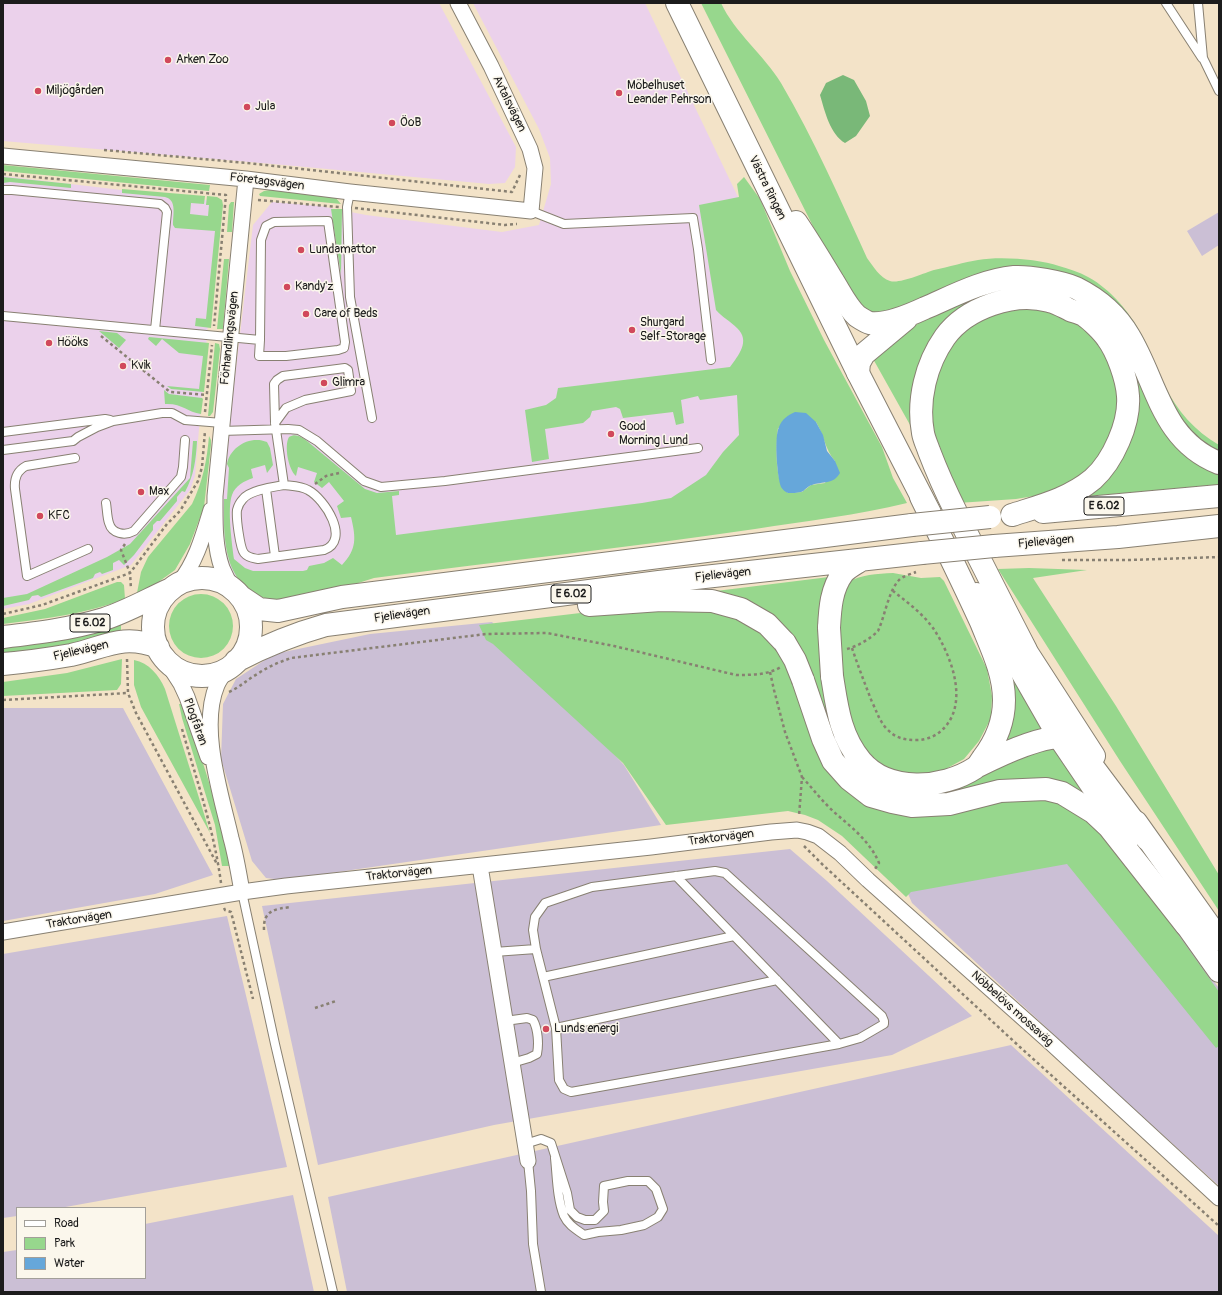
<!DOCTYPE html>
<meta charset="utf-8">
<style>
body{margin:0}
#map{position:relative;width:1222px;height:1295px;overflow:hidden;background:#f3e3c8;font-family:Pangolin,sans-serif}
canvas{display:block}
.frame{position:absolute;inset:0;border:4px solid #1c1c1c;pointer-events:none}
.legend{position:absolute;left:16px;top:1207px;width:130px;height:72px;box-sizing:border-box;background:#fbf7ec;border:1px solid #a29f99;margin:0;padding:5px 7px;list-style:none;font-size:12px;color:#1c1c1c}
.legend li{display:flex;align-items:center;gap:8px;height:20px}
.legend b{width:20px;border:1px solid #a29f99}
</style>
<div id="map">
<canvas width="1222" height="1295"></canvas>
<div class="frame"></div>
<ul class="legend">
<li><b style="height:5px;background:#fff"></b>Road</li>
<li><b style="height:11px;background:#97d78d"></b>Park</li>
<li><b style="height:11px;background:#66a7da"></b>Water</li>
</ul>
</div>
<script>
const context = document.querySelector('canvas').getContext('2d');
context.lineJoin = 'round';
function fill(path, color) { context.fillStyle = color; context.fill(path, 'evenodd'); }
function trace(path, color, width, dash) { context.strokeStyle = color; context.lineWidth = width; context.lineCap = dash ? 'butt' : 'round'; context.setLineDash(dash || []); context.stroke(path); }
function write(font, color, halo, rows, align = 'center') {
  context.font = font + ' Pangolin,sans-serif'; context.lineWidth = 3; context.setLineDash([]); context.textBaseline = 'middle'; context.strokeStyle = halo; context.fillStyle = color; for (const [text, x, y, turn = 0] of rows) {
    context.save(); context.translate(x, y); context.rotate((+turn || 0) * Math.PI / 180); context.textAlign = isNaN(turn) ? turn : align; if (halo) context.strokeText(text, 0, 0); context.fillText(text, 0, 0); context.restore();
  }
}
const built = new Path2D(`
 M 3,3 L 439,3 L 516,147 L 515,167 L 505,183 L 489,184 L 284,165 L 3,141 Z
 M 473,3 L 645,3 L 738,197 L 775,388 L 707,505 L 242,588 L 228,570 L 221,521 L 226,452 L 253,225 L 272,202 L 320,206 L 366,215 L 502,232 L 539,225 L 551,184 L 550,158 L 539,129 Z
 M 3,176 L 214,201 L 218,206 L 195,476 L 190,490 L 131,565 L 29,604 L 3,609 Z`);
const industrial = new Path2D(`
 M 1219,212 L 1219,245 L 1202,256 L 1187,231 Z
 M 492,622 L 624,765 L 661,825 L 283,880 L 266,878 L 252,861 L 221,759 L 223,704 L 236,679 L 274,654 L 370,634 Z
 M 3,708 L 123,708 L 213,875 L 155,894 L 3,921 Z
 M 1075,842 L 1146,885 L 1199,962 L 1219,988 L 1219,1186 L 1132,1107 L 912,903 L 902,880 Z
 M 790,849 L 827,881 L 972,1016 L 892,1055 L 494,1125 L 318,1165 L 262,906 Z
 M 227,916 L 287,1167 L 60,1208 L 17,1208 L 17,1216 L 3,1218 L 3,954 Z
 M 1011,1045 L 1219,1236 L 1219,1292 L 347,1292 L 328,1197 Z
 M 293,1195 L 314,1292 L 3,1292 L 3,1252 L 17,1250 L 17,1278 L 145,1278 L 145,1224 Z`);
const green = new Path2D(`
 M 701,3 L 721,3 C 735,33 764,55 781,83 C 814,139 840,199 867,258 C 873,266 880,278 890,281 C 900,284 924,273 934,270 C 949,267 964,262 978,260 C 1000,256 1039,259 1059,266 C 1069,269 1079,272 1088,277 C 1112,290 1131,314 1144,339 C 1152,354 1157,370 1165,386 C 1177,411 1195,431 1219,445 L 1219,454 L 1203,446 L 1059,274 L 886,313 L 870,314 L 843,286 Z
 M 3,165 L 210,185 L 209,191 L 3,171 Z
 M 3,177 L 71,184 L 71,188 L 10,182 L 3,183 Z
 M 744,177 L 760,199 L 790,271 L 824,340 L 882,447 L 893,478 L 907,503 C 858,515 806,521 755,529 C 628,548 501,561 374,578 L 352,585 L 279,601 C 224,594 223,543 224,499 L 227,499 L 229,468 L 227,464 C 230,447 250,435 267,442 L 270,448 L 273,465 L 267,473 L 265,465 L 251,469 L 253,478 C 244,481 235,486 232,495 C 227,509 232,544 234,559 L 245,568 L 253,571 L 303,571 L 307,570 L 309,566 L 324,563 L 333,558 L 342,565 C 357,549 356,538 351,517 L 341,518 L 337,506 L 344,501 L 329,482 L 322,488 L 314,482 L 317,473 L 298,467 L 296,476 C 288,469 284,445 289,437 C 296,433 301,437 307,441 L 365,489 L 377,493 L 399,491 L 399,495 L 392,496 L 396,535 L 642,503 L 671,498 L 706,475 L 723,452 L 739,435 L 737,395 L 700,400 L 698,396 L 681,400 L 684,423 L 676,425 L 673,412 L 623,418 L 620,409 L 616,407 L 592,411 L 590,417 L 583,423 L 545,429 L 549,459 L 532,462 L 525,410 L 546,405 L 556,398 L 558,388 L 730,367 C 738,356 751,341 737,328 C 730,321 722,317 716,310 L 699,205 L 739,197 L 737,184 ZM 816,422 C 824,435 825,450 835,461 L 825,483 L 811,485 L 802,492 L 788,493 C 774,485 776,443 778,428 Z
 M 122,189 L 205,196 L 204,204 L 191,203 L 190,214 L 208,216 L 209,205 L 206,205 L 207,196 L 217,197 L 222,200 L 223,205 L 211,328 L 195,326 L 196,318 L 206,319 L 215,231 L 175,228 L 173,225 C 173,214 177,200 165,197 L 122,193 Z
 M 270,190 L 335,197 L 341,204 L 260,196 L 259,194 L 264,191 Z
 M 231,202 L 234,202 L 232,232 L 227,232 L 229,205 Z
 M 331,209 L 342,209 L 341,275 Z
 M 224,259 L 229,259 L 223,329 L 217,329 Z
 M 1013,283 L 1073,293 L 1219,471 L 1219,485 L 1079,497 L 1096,485 L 1134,376 L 1055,294 L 942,327 L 914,432 L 872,357 L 898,335 L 955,303 Z
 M 1017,306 L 1068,315 L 1098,339 L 1117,375 L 1120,414 L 1096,464 L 1066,487 L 1040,495 L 1016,499 L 958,503 L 940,459 L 928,409 L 937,366 L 965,327 Z
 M 99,331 L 117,333 L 126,340 L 119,348 Z
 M 149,337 L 209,343 L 204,392 L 171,389 L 167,386 L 199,389 L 203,356 L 179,353 L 162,339 L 156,346 L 148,339 Z
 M 215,343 L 219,344 L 220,349 L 213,412 L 210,416 L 208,416 Z
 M 164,390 L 169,394 L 202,398 L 203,399 L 201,414 C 187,412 182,403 165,404 Z
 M 209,436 L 211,440 L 211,445 L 204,507 L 190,544 L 175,570 L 157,583 L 137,593 L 141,572 L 148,557 L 192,504 C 203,481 207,460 209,436 Z
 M 193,441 L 197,441 C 196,460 194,475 185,492 L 182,491 L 177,497 L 177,501 L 160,521 L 157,521 L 153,525 L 153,530 L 134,555 L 124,565 L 119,560 L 113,563 L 113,570 L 102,574 L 100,572 L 95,574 L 93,578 L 41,597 L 38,595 L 32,596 L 29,600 L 3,606 L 3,598 L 27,594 L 107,557 L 130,544 L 190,478 Z
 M 1029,568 L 1087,570 L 1033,578 L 1116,706 L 1219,875 L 1219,911 L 1120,761 L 998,569 Z
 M 893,573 L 921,578 L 940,577 L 944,581 L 987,669 L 992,696 L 991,718 L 979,741 L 964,759 L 931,777 L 895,774 L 875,762 L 857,742 L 842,689 L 838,621 L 847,583 C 861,574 877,574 893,573 Z
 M 829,577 L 832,714 L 889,786 L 1060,747 L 1092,800 L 950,796 L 879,790 L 863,780 L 835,748 L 806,663 L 708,592 Z
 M 117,582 L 121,582 L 124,585 L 125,599 C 85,614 45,619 3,624 L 3,618 L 45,609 Z
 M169 626a32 32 0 1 1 64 0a32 32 0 1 1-64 0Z
 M 631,607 L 720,611 L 752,624 L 782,654 L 848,789 L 997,800 L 1047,798 L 1088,818 L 1158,906 L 1219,992 L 1219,1046 L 1216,1048 L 1067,864 L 911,892 L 906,897 L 842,836 L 818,820 L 805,815 L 788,811 L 666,825 L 623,763 L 493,644 L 486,640 L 479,625 Z
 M 121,621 L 121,631 L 74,645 L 3,655 L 3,647 Z
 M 122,659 L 121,684 L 117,690 L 3,696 L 3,682 L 67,673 Z
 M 134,660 C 149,663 159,675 165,689 L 210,833 L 141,707 L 134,685 Z
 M 1004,662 L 1048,730 L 999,750 Z
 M 179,704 L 182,704 C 192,728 200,754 208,779 C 216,807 227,836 229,866 L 222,866 L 215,825 L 182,718 Z`);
const forest = new Path2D(`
 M 843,75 L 854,80 L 866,101 L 870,116 L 856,136 L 845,143 C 830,134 825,112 820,95 L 826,83 Z`);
const water = new Path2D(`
 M 795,412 L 806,413 L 816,422 L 823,435 L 827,451 L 835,461 L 840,473 C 833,485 823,481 812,485 C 807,486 805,491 801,492 C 797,493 792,493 788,493 C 785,492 783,490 781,487 C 777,476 774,437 779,427 C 782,419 788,415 795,412 Z`);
const path = new Path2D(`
 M 104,150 L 247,163 L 512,192 L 520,175
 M 3,174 L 226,195 L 214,326
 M 258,200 L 339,207
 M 355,208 L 505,225 L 517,224
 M 101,336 L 170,392 L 206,395
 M 205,412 L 212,345
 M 315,484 L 326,476 L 339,473
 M 125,544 L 121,550 L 130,573 L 131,589
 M 1062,560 L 1130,560 L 1219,557
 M 3,614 L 42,605 L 130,573 L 167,524 L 180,511 L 198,481 L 202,467 L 205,431
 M 852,648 C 858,666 865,684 872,702 C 877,712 879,720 886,728 C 895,738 904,740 916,740 C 928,740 938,735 945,727 C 969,700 950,653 933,628 C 922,613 907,602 893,591
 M 847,649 C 858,646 870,639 878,631 C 885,616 888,592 899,580 C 903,576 911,574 916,572
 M 127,659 L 128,693 L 136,713 L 217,864
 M 770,672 L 774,690 L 785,732 L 802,777 L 799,816
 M 229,692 C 240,687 248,679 259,673 C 269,666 280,662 291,658 L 486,634 L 547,633 L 614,646 L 736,675 C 752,675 767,675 781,667
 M 3,700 L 128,693
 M 182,729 C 197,781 214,830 221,883
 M 802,777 C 813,789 823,802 834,812 C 851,827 870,841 879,863 L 875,869
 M 804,846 L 822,864 L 1021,1048 L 1219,1226
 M 224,908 L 225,910 L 231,912 L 253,999
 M 264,930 C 263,910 275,909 291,907
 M 315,1008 L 336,1001`);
const service = new Path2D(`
 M 1166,3 L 1202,58
 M 1198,3 L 1203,58 L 1219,91
 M 3,190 L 12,190 L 160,204 L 165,208 L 167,212 L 155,330
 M 350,192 L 347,207 L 350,297 L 372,418
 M 531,211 L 564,224 L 693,218 L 698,249 L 711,360
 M 3,316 L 260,340 L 261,240 L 266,226 L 274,222 L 328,221 L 345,342 L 344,348 L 338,350 L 286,356 L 259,356 L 260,340
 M 275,423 L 286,408 L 305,400 L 351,391 L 348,370 L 345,368 L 283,376 L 277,380 L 274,384 L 275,423 L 284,485
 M 221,431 L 288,429 L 299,430 L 317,441 L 364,481 L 381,487 L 445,481 L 698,448
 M 3,432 L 105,419 L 110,420
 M 3,450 L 73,441 L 78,437 L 97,427 L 113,421 L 162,413 L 172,413 L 185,420 L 222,423
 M 75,458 L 26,466 C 17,471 14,478 15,489 L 27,576 L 88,549
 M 284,485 C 292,486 301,486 308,490 C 325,499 351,540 324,550 L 258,559 C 253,558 248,558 244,553 C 240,548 236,518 237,510 C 238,506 240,502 243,499 C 250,490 273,487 284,485 Z
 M 266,489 L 275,556
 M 106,503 C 107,509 107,517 109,523 C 112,534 125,536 134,531 L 181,477 L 183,467 L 185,440
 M 676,876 L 839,1044
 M 242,892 L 275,1044 L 333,1292
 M 494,952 L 536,949 L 533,930 L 535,917 L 545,903 L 592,887 L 715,871 L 725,873 L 882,1016 L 884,1021 L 884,1024 L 860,1038 L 839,1044 L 571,1092 L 564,1089 L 559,1080 L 556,1028 L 536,949
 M 543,977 L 734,936
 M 505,1021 L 527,1018 L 533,1020 C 538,1029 539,1044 537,1054 L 529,1058 L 512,1063
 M 556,1028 L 777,980
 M 525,1144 L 541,1139 L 551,1143 L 567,1193 L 570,1210 L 577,1217 L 585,1220 L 595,1220 L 604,1211 L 603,1202 L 604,1186 L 628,1181 L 648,1181 L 656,1189 L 663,1209 L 658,1217 L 644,1225 L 621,1230 L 598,1232 L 584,1235 C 577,1230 568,1225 564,1216 C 557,1199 557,1176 555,1158
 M 528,1161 L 531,1191 L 533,1244 L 541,1292`);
const minor = new Path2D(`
 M 3,156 L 246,179 L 350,192 L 531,211 L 535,168 L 530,149 L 491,66 L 458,3
 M 179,583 C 196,562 203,536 211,510
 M 232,588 C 228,581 225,575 222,568 C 214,545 215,520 215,496 L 246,179
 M 163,656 L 181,684 L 187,697 L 208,757
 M 229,667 C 225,672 220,678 217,685 C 199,728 221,794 231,838 C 236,856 239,874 242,892
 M 480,866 L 528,1161
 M 3,932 L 242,892 L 286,886 L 651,847 L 771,832 L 797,830 L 807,832 L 818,836 L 840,853 L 868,880 L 1051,1043 L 1219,1198`);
const secondary = new Path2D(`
 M 677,3 L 858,373 L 930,513
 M 977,594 L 1059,737 L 1128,839
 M 1028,654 L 1094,756
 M 1136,822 L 1219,939
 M 1175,909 L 1219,971`);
const primary = new Path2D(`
 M 796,222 C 809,241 821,261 833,281 C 840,292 847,307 857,316 C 860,318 866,322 870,323 C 887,325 910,315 925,308 C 953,296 983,280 1014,277 C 1029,276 1062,282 1076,288 C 1098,299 1117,315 1129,336 C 1157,382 1161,440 1219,463
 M 858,373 L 859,363 L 864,354 L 906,319
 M 1043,512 L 1219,496
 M 1012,515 C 1040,506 1069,499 1093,479 C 1113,461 1130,423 1128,396 C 1127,379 1117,351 1107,338 C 1103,332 1091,320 1085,316 C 1081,313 1075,312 1070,310 C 1064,307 1056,302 1049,301 C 1014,291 966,308 945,337 C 926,364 917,400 923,433 C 924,439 927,445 929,451 C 937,472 946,492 956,512 C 979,558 1002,604 1026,650
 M 994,546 L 1118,537 L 1219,526
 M153 627a49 49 0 1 1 98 0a49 49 0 1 1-98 0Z
 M 241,597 L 259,609 L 278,611 L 342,597 L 912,525
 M 589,605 L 661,600 L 712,601 L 741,609 L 767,624 L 785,643
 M 829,628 C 830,609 831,589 843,573 C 847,568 855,564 861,560
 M 3,637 C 37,633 71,629 104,619 C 126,612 147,600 169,590
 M 236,661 C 265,646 294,634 326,625 L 659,582 L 922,553
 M 3,664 C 26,662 48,659 71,655 C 104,648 122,633 158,647
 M 832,676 C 837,707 840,736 861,761 C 888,793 943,789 975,768 C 978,766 981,761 983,758 C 996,741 1004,722 1004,700 C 1004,673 991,647 981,622 C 962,580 941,538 921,497
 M 803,680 L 823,739 L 833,761 L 849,779 L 871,796 L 892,802 L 912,806 L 949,804 L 1000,791 L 1046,789 L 1062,793 L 1093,812 L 1109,827 L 1186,925
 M 978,766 C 996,757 1051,730 1069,739 C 1072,740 1076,745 1078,747 L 1147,839`);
const primaryBridge = new Path2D(`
 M 912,525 L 990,517
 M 922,553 L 994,546
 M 829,628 L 832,676
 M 785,643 L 795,660 L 803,680`);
const markers = [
 [168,60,4,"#d1495b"],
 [38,91,4,"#d1495b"],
 [619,93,4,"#d1495b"],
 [247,107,4,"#d1495b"],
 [392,123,4,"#d1495b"],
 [301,250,4,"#d1495b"],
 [287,287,4,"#d1495b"],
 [306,314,4,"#d1495b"],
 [632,330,4,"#d1495b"],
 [49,343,4,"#d1495b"],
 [123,366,4,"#d1495b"],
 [324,383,4,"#d1495b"],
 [611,434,4,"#d1495b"],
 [141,492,4,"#d1495b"],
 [40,516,4,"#d1495b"],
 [546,1029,4,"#d1495b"]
];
const shields = [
 [1104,506,40],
 [571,594,40],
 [90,623,40]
];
const shieldNames = [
 ["E 6.02",1104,506],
 ["E 6.02",571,594],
 ["E 6.02",90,623]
];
const poiNames = [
 ["Arken Zoo",176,60],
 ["Möbelhuset",627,86],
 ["Leander Pehrson",627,100],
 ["Miljögården",46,91],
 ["Jula",255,107],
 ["ÖoB",400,123],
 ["Lundamattor",309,250],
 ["Kandy'z",295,287],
 ["Care of Beds",314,314],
 ["Shurgard",640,323],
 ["Self-Storage",640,337],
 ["Hööks",57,343],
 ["Kvik",131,366],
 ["Glimra",332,383],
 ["Good",619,427],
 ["Morning Lund",619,441],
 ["Max",149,492],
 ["KFC",48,516],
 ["Lunds energi",554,1029]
];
const streetNames = [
 ["Avtalsvägen",509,104,64],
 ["Företagsvägen",267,182,7],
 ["Västra Ringen",767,188,64],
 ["Förhandlingsvägen",230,338,-84],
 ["Fjelievägen",1046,542,-5],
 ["Fjelievägen",723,575,-6],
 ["Fjelievägen",402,615,-8],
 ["Fjelievägen",81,651,-13],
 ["Plogfåran",195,722,70],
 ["Traktorvägen",721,838,-7],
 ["Traktorvägen",399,874,-6],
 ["Traktorvägen",79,920,-9],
 ["Nöbbelövs mossaväg",1012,1009,42]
];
fill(built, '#ebd1eb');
fill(industrial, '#cbbfd5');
fill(green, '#97d78d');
fill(forest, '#79b878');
fill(water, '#66a7da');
trace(service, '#888072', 10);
trace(minor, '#888072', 17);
trace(secondary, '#888072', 24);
trace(primary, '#888072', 24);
trace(path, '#888072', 2.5, [3, 3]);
trace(service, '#fff', 8);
trace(minor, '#fff', 15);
trace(secondary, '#fff', 22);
trace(primary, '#fff', 22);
trace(primaryBridge, '#888072', 24, []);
trace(primaryBridge, '#fff', 22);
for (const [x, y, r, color] of markers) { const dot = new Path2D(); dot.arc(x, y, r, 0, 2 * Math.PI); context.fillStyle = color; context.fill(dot); trace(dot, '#fbf7ec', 1.5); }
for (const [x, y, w] of shields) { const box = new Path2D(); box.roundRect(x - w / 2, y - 9, w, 18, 3); context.fillStyle = '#fbf7ec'; context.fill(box); trace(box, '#1c1c1c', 1); }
write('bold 11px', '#1c1c1c', null, shieldNames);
write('12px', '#1c1c1c', '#fbf7ec', poiNames, 'left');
write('12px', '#1c1c1c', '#fbf7ec', streetNames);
</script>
